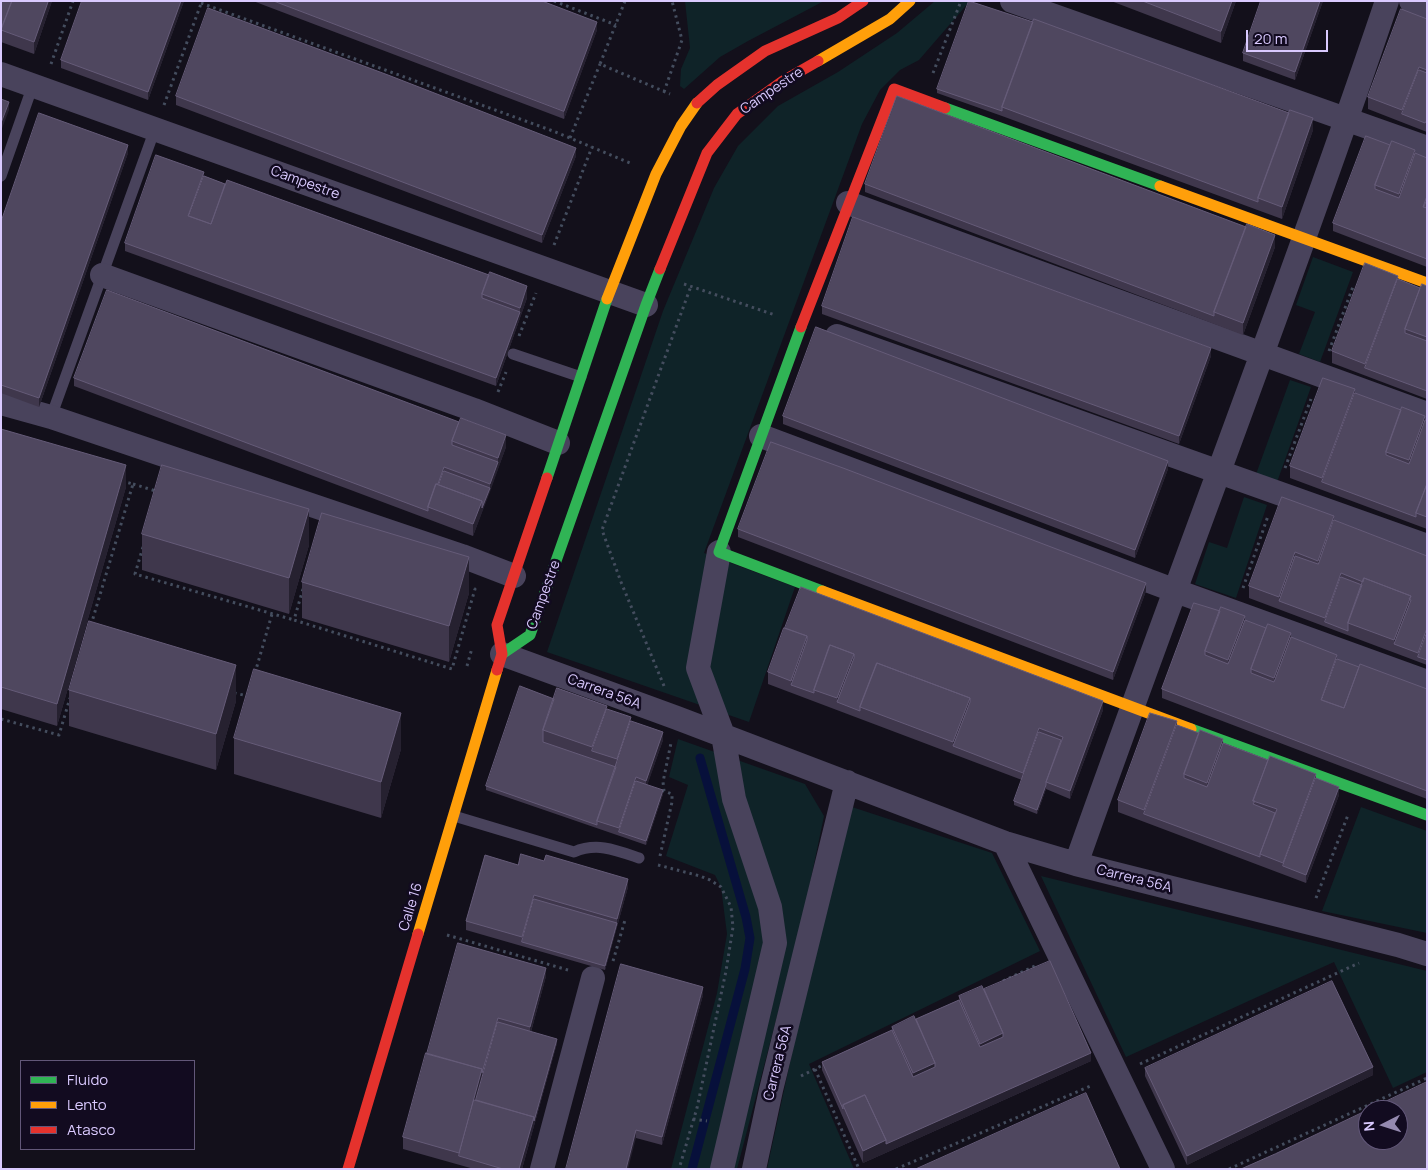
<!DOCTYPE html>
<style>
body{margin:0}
#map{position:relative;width:1428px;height:1170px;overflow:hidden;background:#13101b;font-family:Manrope,sans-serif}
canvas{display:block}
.frame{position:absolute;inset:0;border:2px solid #dacaff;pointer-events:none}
.legend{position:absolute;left:20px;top:1060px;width:175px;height:90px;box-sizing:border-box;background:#120b20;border:1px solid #625779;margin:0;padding:6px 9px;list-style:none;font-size:15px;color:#dacaff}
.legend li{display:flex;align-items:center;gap:10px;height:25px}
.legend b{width:25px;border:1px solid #625779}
.north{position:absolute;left:1358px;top:1100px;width:50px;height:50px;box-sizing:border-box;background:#120b20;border:1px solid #625779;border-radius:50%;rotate:265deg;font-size:14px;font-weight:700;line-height:20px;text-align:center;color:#dacaff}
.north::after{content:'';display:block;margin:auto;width:18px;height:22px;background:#9489af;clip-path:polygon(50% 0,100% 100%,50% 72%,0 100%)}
.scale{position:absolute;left:1246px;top:30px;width:82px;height:22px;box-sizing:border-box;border:2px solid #dacaff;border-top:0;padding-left:6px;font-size:15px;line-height:18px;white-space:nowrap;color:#dacaff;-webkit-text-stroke:4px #120b20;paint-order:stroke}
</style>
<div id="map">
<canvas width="1428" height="1170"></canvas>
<div class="frame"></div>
<ul class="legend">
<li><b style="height:6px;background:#30b455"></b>Fluido</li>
<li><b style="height:6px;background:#ff9f0a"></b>Lento</li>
<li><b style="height:6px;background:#e5322d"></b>Atasco</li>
</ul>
<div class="north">N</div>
<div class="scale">20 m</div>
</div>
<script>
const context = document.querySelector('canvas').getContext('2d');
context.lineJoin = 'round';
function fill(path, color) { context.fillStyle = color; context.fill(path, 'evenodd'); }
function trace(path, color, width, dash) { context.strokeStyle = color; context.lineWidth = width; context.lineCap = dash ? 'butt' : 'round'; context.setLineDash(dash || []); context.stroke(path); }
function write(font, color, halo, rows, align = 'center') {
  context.font = font + ' Manrope,sans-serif'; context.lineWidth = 5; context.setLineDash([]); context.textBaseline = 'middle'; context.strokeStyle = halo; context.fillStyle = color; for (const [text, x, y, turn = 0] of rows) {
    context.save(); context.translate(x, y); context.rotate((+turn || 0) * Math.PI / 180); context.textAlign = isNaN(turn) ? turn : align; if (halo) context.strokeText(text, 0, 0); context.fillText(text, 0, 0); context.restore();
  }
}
const green = new Path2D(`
 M 685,1 L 824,1 L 748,41 L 720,57 L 684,89 L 680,86 L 681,69 L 690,48 Z
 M 935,1 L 970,1 L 919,60 L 900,70 L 880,90 L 862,124 L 704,553 L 795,587 L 749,722 L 547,652 L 663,311 L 714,188 L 738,146 L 778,106 L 838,72 L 897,33 Z
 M 1313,257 L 1353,272 L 1320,362 L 1299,354 L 1315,312 L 1296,305 Z
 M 1290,380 L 1311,387 L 1276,485 L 1255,477 Z
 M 1244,497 L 1267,505 L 1236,598 L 1195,584 L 1209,542 L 1227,548 Z
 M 678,739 L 805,784 L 824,816 L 803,917 L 737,1169 L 671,1169 L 717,993 L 727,934 L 721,887 L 715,875 L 666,856 L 688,785 L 669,777 Z
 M 852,807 L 992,853 L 1040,951 L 809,1064 L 854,1169 L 767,1169 L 794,1044 Z
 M 1361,807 L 1427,831 L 1427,933 L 1322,911 Z
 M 1041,876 L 1427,971 L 1427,1072 L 1393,1088 L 1334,962 L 1126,1057 Z`);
const stream = new Path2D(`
 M 692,1169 L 745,969 L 750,938 L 746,917 L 700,758`);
const path = new Path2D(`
 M 554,1 L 616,25
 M 625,1 L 600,64 L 670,94
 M 201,3 L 553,131 L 630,163
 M 51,64 L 73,1
 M 933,73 L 961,1
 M 664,92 L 682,40 L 672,1
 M 164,105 L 202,1
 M 570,138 L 600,64
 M 554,245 L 592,147
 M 684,284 L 775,315
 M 519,336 L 536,293
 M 1329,351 L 1354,284
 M 498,392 L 506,372
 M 1285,468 L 1311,399
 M 133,484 L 159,492
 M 143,547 L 135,574 L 294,620
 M 1243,588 L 1268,516
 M 303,589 L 294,620 L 452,669 L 475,589 L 473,588
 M 91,625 L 133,484 L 122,481
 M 467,666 L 472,648
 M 255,673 L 272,614
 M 664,686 L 621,582 L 602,530 L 691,286
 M 234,693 L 248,696
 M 1,719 L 59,735 L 70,698
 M 660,856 L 672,802 L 672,794 L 664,791 L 663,782 L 671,743
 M 658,865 L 700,876 L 710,880 L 721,887 L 731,907 L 733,927 L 726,971 L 697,1108 L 679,1169
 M 1316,898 L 1348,815
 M 447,935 L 568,970
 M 613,961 L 625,920
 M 1003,981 L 1035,966
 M 1140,1064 L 1359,963
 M 815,1069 L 859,1169
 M 801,1076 L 825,1064
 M 693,1119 L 707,1121
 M 896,1169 L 1093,1085
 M 1229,1169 L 1427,1078`);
const lane = new Path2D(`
 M 1,176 L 33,85
 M 513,354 L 581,377
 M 51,417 L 155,129
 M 454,816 L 574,852 C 597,842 616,850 639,858`);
const street = new Path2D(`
 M 1012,1 L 1427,148
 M 1411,1 L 1427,7
 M 1,74 L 646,305
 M 848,203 L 1427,414
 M 102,275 L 474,410 L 558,443
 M 837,336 L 1427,546
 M 1,403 L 51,417 L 462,556 L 514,576
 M 761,436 L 1176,591 L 1427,682
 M 719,552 L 698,668 L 723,735 L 734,799 L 770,907 L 775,943 L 722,1169
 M 502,654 L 677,718 L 1005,843 L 1076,864 L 1398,945 L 1427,954
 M 1005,843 L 1163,1169
 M 1076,864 C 1178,576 1289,291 1387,1
 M 542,1169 L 593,978
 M 754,1169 L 771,1090 L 847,782`);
const fast = new Path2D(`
 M 945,108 L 1160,186
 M 801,327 L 719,552 L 822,591
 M 547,478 L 607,299
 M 502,654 L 530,635 L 646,305 L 660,269
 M 1191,729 L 1427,815`);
const slow = new Path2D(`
 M 818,61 L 890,19 L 910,1
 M 1160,186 L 1427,283
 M 607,299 L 656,174 L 681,126 L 697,103
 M 822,591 L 1191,729
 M 418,934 L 497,670`);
const jam = new Path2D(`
 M 697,103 L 717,85 L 765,51 L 838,18 L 863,1
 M 660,269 L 707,153 L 737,114 L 783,81 L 818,61
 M 801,327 L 894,89 L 945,108
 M 497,670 L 502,654 L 497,625 L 547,478
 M 348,1169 L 418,934`);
const wall = new Path2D(`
 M 1,1 L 52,1 L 34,54 L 1,42 Z
 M 82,1 L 184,1 L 148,100 L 61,68 L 61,60 Z
 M 253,1 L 542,1 L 597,30 L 564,119 Z
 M 1111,1 L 1236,1 L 1221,43 Z
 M 1323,1 L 1295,80 L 1243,61 L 1243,53 Z
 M 1427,19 L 1427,132 L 1368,109 L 1368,97 Z
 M 937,89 L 1313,130 L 1282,219 L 1002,116 L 937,93 Z
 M 176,96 L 576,156 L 542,243 L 176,105 Z
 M 1390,145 L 1427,158 L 1427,267 L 1333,231 L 1333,223 Z
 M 128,153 L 39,407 L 1,393 L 1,222 Z
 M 204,176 L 527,298 L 496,386 L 125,251 L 125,243 Z
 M 865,184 L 1275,247 L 1243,335 L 865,192 Z
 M 1398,279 L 1420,288 L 1427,286 L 1427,399 L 1332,363 L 1332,351 Z
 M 822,306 L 1211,356 L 1179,444 L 822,314 Z
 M 74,378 L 506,447 L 473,536 L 74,386 Z
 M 1355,393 L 1427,420 L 1427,529 L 1290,478 L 1290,466 Z
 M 783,416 L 1168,469 L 1135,558 L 783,424 Z
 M 1,429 L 126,487 L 57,726 L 1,709 Z
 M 1334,520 L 1427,556 L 1427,665 L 1249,598 L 1249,586 Z
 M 738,529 L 1146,591 L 1113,680 L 738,537 Z
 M 142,534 L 309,545 L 289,614 L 142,570 Z
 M 302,582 L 469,593 L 449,662 L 302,618 Z
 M 1194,603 L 1245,620 L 1291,637 L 1337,659 L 1359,667 L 1427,689 L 1427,799 L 1162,698 L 1162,689 Z
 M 768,672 L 1103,710 L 1070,799 L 1046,789 L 1037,814 L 1014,805 L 1014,801 L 1022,780 L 768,684 Z
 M 69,690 L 236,701 L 216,770 L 69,726 Z
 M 554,699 L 607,709 L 631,721 L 663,740 L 647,785 L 663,794 L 646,845 L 486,790 L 486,786 Z
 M 1177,725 L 1316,778 L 1339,795 L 1306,883 L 1118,812 L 1118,800 Z
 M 234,738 L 401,749 L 381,818 L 234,774 Z
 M 544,861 L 628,887 L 605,970 L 466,930 L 466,921 L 518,865 Z
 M 546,976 L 531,1032 L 557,1043 L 522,1169 L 474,1169 L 403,1149 L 403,1137 L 427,1054 Z
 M 984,989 L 1091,1061 L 863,1163 L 822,1070 L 822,1062 L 892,1030 L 892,1027 L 916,1019 L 959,1000 L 959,996 Z
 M 703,995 L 662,1145 L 636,1138 L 566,1169 Z
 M 1145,1068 L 1373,1075 L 1187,1165 L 1145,1076 Z`);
const shadedWall = new Path2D(`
 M 50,1 L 52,1 L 34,54 L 34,42 L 48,2 Z
 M 181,1 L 184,1 L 148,100 L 148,92 Z
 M 1232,1 L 1236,1 L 1221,43 L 1221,31 Z
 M 1320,1 L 1323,1 L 1295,80 L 1295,72 Z
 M 597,22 L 597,30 L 564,119 L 564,111 Z
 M 1419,67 L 1419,79 L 1402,114 L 1402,110 Z
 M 9,102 L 9,110 L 1,131 L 1,123 Z
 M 1313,118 L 1313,130 L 1282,219 L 1282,207 Z
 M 128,145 L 128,153 L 39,407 L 39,398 Z
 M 576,148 L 576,156 L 542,243 L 542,235 Z
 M 1415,150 L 1415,162 L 1399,206 L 1399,194 Z
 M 204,172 L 204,180 L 189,220 L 188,216 Z
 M 1275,235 L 1275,247 L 1243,335 L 1243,323 Z
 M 1398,276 L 1398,288 L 1365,368 L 1365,376 L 1365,364 Z
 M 527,286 L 527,298 L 496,386 L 496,378 L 520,312 L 520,308 Z
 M 1211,348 L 1211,356 L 1179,444 L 1179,436 Z
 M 1355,389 L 1355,401 L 1322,482 L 1322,478 Z
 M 1425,416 L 1425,428 L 1409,472 L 1409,460 Z
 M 506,435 L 506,447 L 490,492 L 490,484 L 498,462 L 498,458 Z
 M 1168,461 L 1168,469 L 1135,558 L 1135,550 Z
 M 126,465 L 126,487 L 57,726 L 57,704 Z
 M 444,467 L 444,475 L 429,507 Z
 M 490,488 L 490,492 L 473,536 L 473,524 L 482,501 Z
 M 309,509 L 309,545 L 289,614 L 289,578 Z
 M 1334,516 L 1334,528 L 1318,573 L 1318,561 Z
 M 1295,552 L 1295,564 L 1279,601 L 1279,609 L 1279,597 Z
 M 469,557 L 469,593 L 449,662 L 449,626 Z
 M 1341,573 L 1341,582 L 1325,622 L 1325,618 Z
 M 1146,583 L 1146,591 L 1113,680 L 1113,672 Z
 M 1411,596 L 1411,608 L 1394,644 L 1394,640 Z
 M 1245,616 L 1245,628 L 1228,672 L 1228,660 Z
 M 1427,628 L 1427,637 L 1418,657 L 1418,653 Z
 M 1291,633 L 1291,645 L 1274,690 L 1274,678 Z
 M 807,636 L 807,648 L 791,685 L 791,681 Z
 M 854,654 L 854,666 L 837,702 L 837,698 Z
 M 1337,655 L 1337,663 L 1321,704 L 1321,700 Z
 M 236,665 L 236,701 L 216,770 L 216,734 Z
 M 970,698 L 970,710 L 953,746 L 953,742 Z
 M 1103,701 L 1103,710 L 1070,799 L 1070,791 Z
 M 607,706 L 607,721 L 592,751 L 592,763 L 592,747 Z
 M 401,713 L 401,749 L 381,818 L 381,782 Z
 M 631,717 L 631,729 L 617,767 L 617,759 Z
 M 1177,721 L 1177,733 L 1144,814 L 1144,810 Z
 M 1039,728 L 1039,736 L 1023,781 L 1023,773 Z
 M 663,732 L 663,740 L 646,789 L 646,781 Z
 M 1223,739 L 1223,751 L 1207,795 L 1207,783 Z
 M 1316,774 L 1316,786 L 1283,866 L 1283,863 Z
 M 636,777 L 636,785 L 619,832 L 619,836 L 619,828 Z
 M 1046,785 L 1046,789 L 1037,814 L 1037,810 Z
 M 1339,787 L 1339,795 L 1306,883 L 1306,875 Z
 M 663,790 L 663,794 L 646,845 L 646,841 Z
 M 628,879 L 628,887 L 605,970 L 605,966 L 617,923 L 617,919 Z
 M 534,895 L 534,903 L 522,942 L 522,946 L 522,937 Z
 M 546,968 L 546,976 L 530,1035 L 530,1027 Z
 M 703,987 L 703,995 L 662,1145 L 662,1137 Z
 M 498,1018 L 498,1026 L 459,1156 L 459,1153 L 482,1069 Z
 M 1003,1033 L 1003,1045 L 980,1056 L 980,1044 Z
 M 557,1039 L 557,1043 L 522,1169 L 519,1169 Z
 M 1091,1053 L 1091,1061 L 863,1163 L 863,1151 L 886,1140 Z
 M 935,1063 L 935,1075 L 913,1085 L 913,1073 Z
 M 1373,1067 L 1373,1075 L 1187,1165 L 1187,1156 Z
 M 636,1130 L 636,1138 L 628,1169 L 626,1169 Z`);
const building = new Path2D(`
 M 1,1 L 12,1 L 1,30 L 1,34 Z
 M 12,1 L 45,1 L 48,2 L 34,42 L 1,30 Z
 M 82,1 L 181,1 L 148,92 L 61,60 Z
 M 274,1 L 542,1 L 597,22 L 564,111 Z
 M 969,1 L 1033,22 L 1002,107 L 1002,111 L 937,89 Z
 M 1143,1 L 1232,1 L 1221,31 Z
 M 1261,1 L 1320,1 L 1295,72 L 1243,53 Z
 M 208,8 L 388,75 L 576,148 L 542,235 L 176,96 Z
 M 1401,9 L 1427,19 L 1427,70 L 1419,67 L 1402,110 L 1368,97 Z
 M 1034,19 L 1289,113 L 1258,198 L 1258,202 L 1002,107 Z
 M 1419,70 L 1427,73 L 1427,120 L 1425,123 L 1402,114 Z
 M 897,96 L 1246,227 L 1214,312 L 1214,316 L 865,184 Z
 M 1,99 L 9,102 L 1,123 Z
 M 1290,110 L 1313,118 L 1282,207 L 1258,198 Z
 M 39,113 L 128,145 L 39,398 L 1,385 L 1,222 Z
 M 1366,136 L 1390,145 L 1375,185 L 1375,189 L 1399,198 L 1415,153 L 1427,158 L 1427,196 L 1423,207 L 1427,208 L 1427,259 L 1333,223 Z
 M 1392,141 L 1415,150 L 1399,194 L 1375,185 Z
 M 156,155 L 204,172 L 188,216 L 211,224 L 227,180 L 489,275 L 482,294 L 482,298 L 520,312 L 496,378 L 125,243 Z
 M 204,176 L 225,184 L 211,224 L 189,216 Z
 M 1427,200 L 1427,208 L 1424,207 Z
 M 853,217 L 1211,348 L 1179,436 L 822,306 Z
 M 1247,224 L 1275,235 L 1243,323 L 1214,312 Z
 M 1365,263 L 1398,276 L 1365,364 L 1332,351 Z
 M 490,272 L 527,286 L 520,308 L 482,294 Z
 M 1398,279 L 1420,288 L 1405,329 L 1405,333 L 1427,341 L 1427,391 L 1365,368 Z
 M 1422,284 L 1427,286 L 1427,337 L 1405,329 Z
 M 107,290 L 459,422 L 452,441 L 452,445 L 498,462 L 490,484 L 444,467 L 438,484 L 436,484 L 428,507 L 428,511 L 74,378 Z
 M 816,327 L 1168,461 L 1135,550 L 783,416 Z
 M 1323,378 L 1355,389 L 1322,478 L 1290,466 Z
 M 1355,393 L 1401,410 L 1386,452 L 1386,455 L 1409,464 L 1425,420 L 1427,420 L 1427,484 L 1416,513 L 1416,517 L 1322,482 Z
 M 1402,407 L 1425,416 L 1409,460 L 1386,452 Z
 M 461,418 L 506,435 L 498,458 L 452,441 Z
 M 1,429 L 126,465 L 57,704 L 1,687 Z
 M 771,442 L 843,468 L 1146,583 L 1113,672 L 738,529 Z
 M 162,465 L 309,509 L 289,578 L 142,534 Z
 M 444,471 L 490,488 L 482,508 L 482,501 L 439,485 Z
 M 436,484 L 482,501 L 473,524 L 428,507 Z
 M 1427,484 L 1427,517 L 1416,513 Z
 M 1282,497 L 1334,516 L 1318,561 L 1295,552 L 1279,597 L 1249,586 Z
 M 322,513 L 469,557 L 449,626 L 302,582 Z
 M 1334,520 L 1427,556 L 1427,628 L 1418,653 L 1394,644 L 1411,600 L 1409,599 L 1411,596 L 1364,578 L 1363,582 L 1341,573 L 1325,618 L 1279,601 L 1295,556 L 1318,564 Z
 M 1341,577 L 1362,585 L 1348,623 L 1348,631 L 1325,622 Z
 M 1364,578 L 1411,596 L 1394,640 L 1348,623 Z
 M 801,587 L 1103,701 L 1070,791 L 1046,782 L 1063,737 L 1039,728 L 1023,773 L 953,746 L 970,702 L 970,698 L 877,663 L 860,707 L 860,711 L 837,702 L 854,658 L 854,654 L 830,645 L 814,690 L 814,693 L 791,685 L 807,640 L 807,636 L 785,628 Z
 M 1194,603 L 1220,611 L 1205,651 L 1205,655 L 1228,664 L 1245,620 L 1266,628 L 1251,669 L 1251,673 L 1274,682 L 1291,637 L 1337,655 L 1321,700 L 1344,708 L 1360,664 L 1427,689 L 1427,791 L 1162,689 Z
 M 1221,607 L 1245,616 L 1228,660 L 1205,651 Z
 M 89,621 L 236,665 L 216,734 L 69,690 Z
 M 1268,624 L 1291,633 L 1274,678 L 1251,669 Z
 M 784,628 L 807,636 L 791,681 L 768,672 Z
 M 1427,632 L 1427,660 L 1418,657 Z
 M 830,645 L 854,654 L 837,698 L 814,690 Z
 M 1337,659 L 1359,667 L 1344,708 L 1322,700 Z
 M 877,663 L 970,698 L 953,742 L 860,707 Z
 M 254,669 L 401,713 L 381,782 L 234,738 Z
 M 520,686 L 554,699 L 543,730 L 543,742 L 616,767 L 597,821 L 597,825 L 486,786 Z
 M 557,688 L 607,706 L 592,747 L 543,730 Z
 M 607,709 L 631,717 L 617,759 L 592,751 Z
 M 1150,713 L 1177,721 L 1144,810 L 1118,800 Z
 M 631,721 L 663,732 L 646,781 L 636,777 L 619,828 L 597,821 Z
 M 1177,725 L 1199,733 L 1184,774 L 1184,778 L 1207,787 L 1223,743 L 1268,760 L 1253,801 L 1255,801 L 1253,804 L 1275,813 L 1260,854 L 1260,857 L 1144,814 Z
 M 1200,730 L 1223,739 L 1207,783 L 1184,774 Z
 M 1039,732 L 1061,740 L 1046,782 L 1046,785 L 1037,810 L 1014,801 Z
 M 1270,756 L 1316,774 L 1283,863 L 1260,854 L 1277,809 L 1253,801 Z
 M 1316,778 L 1339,787 L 1306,875 L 1283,866 Z
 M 636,781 L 663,790 L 646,841 L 619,832 Z
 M 521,854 L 544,861 L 546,855 L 628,879 L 617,919 L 534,895 L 522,937 L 466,921 L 485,855 L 518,865 Z
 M 534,899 L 617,923 L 605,966 L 522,942 Z
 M 458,943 L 546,968 L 530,1027 L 498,1018 L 482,1073 L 482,1069 L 427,1054 Z
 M 1050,961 L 1091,1053 L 886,1144 L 886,1140 L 865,1095 L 843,1105 L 843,1109 L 822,1062 L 892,1030 L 913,1077 L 935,1067 L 935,1063 L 916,1019 L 959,1000 L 980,1047 L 1003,1037 L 1003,1033 L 984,989 Z
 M 621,964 L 703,987 L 662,1137 L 636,1130 L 626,1169 L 566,1169 Z
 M 1332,981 L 1373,1067 L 1187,1156 L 1145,1068 Z
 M 982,986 L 1003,1033 L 980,1044 L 959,996 Z
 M 914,1016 L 935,1063 L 913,1073 L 892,1027 Z
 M 498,1022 L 557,1039 L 534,1121 L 534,1117 L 476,1100 Z
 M 426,1053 L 482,1069 L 459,1153 L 403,1137 Z
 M 1427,1082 L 1427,1169 L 1241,1169 L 1275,1154 ZM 1368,1110 L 1398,1110 L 1398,1140 L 1368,1140 Z
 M 1086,1093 L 1120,1169 L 916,1169 Z
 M 865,1095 L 886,1140 L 863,1151 L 843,1105 Z
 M 474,1100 L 534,1117 L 519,1169 L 503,1169 L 459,1156 Z`);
const streetNames = [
 ["Campestre",772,91,-34],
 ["Campestre",305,183,20],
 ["Campestre",544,595,-70],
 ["Carrera 56A",604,692,20],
 ["Carrera 56A",1134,879,14],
 ["Calle 16",411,907,-73],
 ["Carrera 56A",778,1063,-76]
];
fill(green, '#0f2328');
trace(stream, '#07103b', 9);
trace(path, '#444d5e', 3, [2.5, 4]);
trace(lane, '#49435c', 11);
trace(street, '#49435c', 24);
trace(fast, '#30b455', 11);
trace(slow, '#ff9f0a', 11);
trace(jam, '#e5322d', 11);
fill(wall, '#3f374c');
fill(shadedWall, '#262130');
fill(building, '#4f475f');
trace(building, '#655b78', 1);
write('14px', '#dacaff', '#120b20', streetNames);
</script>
